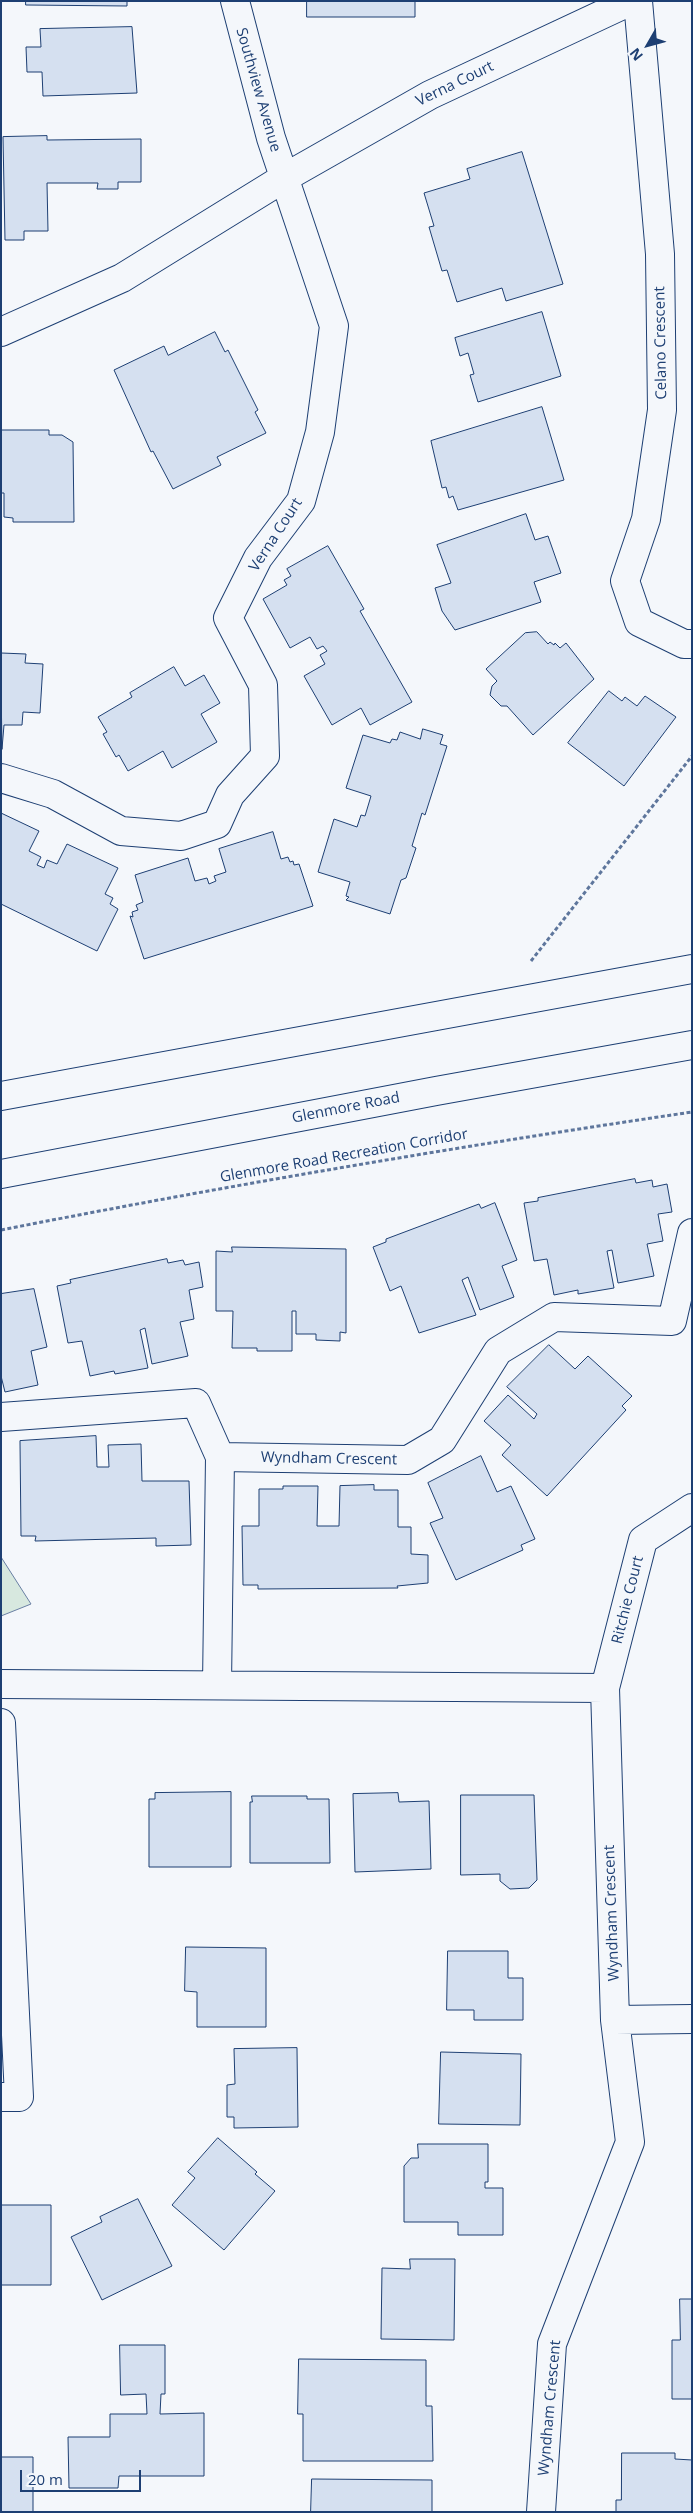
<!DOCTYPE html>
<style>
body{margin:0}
#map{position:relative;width:693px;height:2513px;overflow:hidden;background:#f4f7fb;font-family:"Open Sans",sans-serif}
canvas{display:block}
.frame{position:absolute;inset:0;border:2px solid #1d3f73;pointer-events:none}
.north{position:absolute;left:623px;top:20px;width:50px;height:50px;-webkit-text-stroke:4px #f4f7fb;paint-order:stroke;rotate:232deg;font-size:14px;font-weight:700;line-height:20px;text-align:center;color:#1d3f73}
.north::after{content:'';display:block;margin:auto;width:18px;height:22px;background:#1d3f73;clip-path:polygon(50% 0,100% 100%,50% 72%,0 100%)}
.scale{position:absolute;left:20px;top:2470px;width:121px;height:22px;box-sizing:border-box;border:2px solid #1d3f73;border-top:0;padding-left:6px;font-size:15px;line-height:18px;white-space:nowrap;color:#1d3f73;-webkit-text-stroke:4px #f4f7fb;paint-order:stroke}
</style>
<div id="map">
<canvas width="693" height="2513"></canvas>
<div class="frame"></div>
<div class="north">N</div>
<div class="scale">20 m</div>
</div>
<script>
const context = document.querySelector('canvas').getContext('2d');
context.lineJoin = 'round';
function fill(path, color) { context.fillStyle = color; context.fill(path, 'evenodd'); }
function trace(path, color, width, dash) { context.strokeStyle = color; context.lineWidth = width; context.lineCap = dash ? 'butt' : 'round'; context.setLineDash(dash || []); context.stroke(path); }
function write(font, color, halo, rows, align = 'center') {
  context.font = font + ' "Open Sans",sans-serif'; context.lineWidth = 4; context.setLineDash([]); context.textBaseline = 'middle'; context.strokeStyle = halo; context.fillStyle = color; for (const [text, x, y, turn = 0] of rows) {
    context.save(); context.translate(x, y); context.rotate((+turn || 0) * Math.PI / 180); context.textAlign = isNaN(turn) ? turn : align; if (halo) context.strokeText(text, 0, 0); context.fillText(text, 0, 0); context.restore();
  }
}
const green = new Path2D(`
 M 1,1557 L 31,1604 L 1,1616 Z`);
const building = new Path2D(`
 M 26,1 L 127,1 L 127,6 L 26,5 Z
 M 307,1 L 415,1 L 415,17 L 307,17 Z
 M 132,27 L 137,93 L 43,96 L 42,72 L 27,72 L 26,47 L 41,47 L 40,29 Z
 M 47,136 L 47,140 L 141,139 L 141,182 L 118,182 L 118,189 L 97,189 L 98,183 L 47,183 L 48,231 L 24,231 L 24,240 L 5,240 L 3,137 Z
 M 522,152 L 563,284 L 506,301 L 502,288 L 457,302 L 447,270 L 442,271 L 429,227 L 434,226 L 424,193 L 470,179 L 467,169 Z
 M 542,312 L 561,376 L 478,402 L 470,375 L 474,374 L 468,353 L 460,356 L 455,338 Z
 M 215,332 L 225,352 L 228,350 L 258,410 L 255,412 L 266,433 L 217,457 L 221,465 L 173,489 L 153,451 L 151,452 L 114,370 L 164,346 L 168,355 Z
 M 542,407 L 564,480 L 458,510 L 453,496 L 449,498 L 446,487 L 442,488 L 431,441 Z
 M 1,430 L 49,430 L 49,435 L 62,435 L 73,442 L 74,522 L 13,522 L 13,518 L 4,517 L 4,493 L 1,493 Z
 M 526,514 L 535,540 L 548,536 L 561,573 L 534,582 L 541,602 L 455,630 L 442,611 L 435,588 L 451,583 L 437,545 Z
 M 328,546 L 364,609 L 360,611 L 412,702 L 370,725 L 361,708 L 332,725 L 304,676 L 325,664 L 320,655 L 327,651 L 323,646 L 317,649 L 310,637 L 290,648 L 263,599 L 287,585 L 284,580 L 291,576 L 287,569 Z
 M 537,632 L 548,644 L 550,642 L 554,645 L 555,643 L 560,648 L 566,643 L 594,679 L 533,735 L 507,706 L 501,706 L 490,695 L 492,686 L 497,681 L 486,669 L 525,633 Z
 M 1,653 L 26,654 L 25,663 L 43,664 L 40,713 L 23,712 L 22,725 L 4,725 L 2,749 Z
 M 174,667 L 185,686 L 204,675 L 220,703 L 201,714 L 217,742 L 172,768 L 163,751 L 128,771 L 119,755 L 116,757 L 103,734 L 107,732 L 98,717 L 132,697 L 130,693 Z
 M 609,691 L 622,701 L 625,697 L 637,706 L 645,696 L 676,717 L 624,786 L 568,743 Z
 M 423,729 L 443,735 L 440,744 L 447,746 L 425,815 L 422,813 L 412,846 L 416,848 L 406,878 L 401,880 L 390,914 L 346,900 L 349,897 L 346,896 L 350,882 L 318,872 L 334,819 L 357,827 L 361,815 L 365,816 L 371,796 L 346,788 L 363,735 L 390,743 L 392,739 L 397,740 L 400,732 L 420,739 Z
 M 1,813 L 39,831 L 29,851 L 41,857 L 37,865 L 44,868 L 47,860 L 57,864 L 67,844 L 118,868 L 105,894 L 113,898 L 110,904 L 118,909 L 97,951 L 1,904 Z
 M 273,832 L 281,859 L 288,857 L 290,862 L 293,861 L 294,865 L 299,864 L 313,906 L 144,959 L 130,916 L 133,917 L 132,912 L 138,910 L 136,905 L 143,902 L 135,875 L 188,858 L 195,881 L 207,878 L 209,884 L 216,881 L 214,876 L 226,872 L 219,849 Z
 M 635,1179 L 636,1183 L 652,1180 L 653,1187 L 667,1184 L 672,1212 L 658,1214 L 663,1241 L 647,1244 L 654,1276 L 618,1283 L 612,1250 L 607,1251 L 614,1288 L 578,1294 L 578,1290 L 554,1295 L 547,1259 L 534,1261 L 524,1203 L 538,1201 L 538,1198 Z
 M 495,1203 L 517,1260 L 502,1266 L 514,1297 L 480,1310 L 468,1277 L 462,1280 L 476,1315 L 419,1333 L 401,1286 L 390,1291 L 373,1247 L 386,1242 L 386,1239 L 479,1204 L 481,1208 Z
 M 232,1247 L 346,1249 L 346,1333 L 340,1332 L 340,1341 L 316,1340 L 316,1334 L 296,1334 L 296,1311 L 292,1311 L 292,1351 L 257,1351 L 257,1348 L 232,1348 L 233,1311 L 216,1311 L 216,1251 L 232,1252 Z
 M 167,1259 L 168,1263 L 183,1260 L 185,1265 L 199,1262 L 203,1287 L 189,1290 L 194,1319 L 180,1322 L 188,1356 L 152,1364 L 145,1328 L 140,1330 L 148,1368 L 115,1374 L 114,1371 L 90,1376 L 82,1341 L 68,1343 L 57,1286 L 71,1283 L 70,1280 Z
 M 34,1289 L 47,1347 L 31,1351 L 38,1385 L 5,1392 L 1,1376 L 1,1294 Z
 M 549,1345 L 575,1369 L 588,1356 L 632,1396 L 622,1406 L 626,1410 L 547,1496 L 502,1455 L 511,1445 L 484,1421 L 508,1395 L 534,1419 L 537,1414 L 507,1387 Z
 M 96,1436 L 97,1467 L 109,1467 L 108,1445 L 141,1444 L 142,1481 L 189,1481 L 191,1545 L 156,1546 L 156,1538 L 35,1541 L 36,1536 L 21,1536 L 20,1441 Z
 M 481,1456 L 497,1492 L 511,1486 L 535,1539 L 521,1545 L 523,1550 L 456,1580 L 430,1523 L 443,1518 L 428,1483 Z
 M 374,1485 L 374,1490 L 398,1490 L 398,1527 L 411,1527 L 411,1554 L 428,1555 L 428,1583 L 397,1586 L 398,1588 L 258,1589 L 258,1585 L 243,1585 L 242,1526 L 259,1526 L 259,1489 L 283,1489 L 283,1486 L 318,1486 L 317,1526 L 339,1526 L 340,1486 Z
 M 231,1792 L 231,1867 L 149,1867 L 149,1799 L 155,1799 L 155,1793 Z
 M 398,1793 L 399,1802 L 429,1801 L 431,1869 L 355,1872 L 353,1794 Z
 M 461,1795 L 534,1795 L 537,1880 L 529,1888 L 510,1889 L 500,1881 L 500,1874 L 461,1875 Z
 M 252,1796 L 307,1796 L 307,1799 L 329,1799 L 330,1863 L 250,1863 L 250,1802 L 252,1802 Z
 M 186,1947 L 266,1948 L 266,2027 L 197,2027 L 197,1992 L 185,1991 Z
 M 448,1951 L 508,1951 L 508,1978 L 523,1978 L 523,2020 L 474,2020 L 474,2010 L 447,2010 Z
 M 297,2048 L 298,2127 L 234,2128 L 234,2117 L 227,2117 L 227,2085 L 235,2084 L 234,2049 Z
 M 441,2052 L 521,2054 L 520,2125 L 439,2124 Z
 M 218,2138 L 257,2172 L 255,2174 L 275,2191 L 224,2250 L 172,2205 L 195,2178 L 188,2172 Z
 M 418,2144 L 488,2144 L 488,2182 L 485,2182 L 485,2188 L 503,2188 L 503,2235 L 458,2235 L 458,2222 L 404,2222 L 404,2166 L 411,2158 L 418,2158 Z
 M 138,2199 L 172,2266 L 102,2300 L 71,2237 L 102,2222 L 100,2217 Z
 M 1,2205 L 51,2205 L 51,2285 L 1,2285 Z
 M 410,2259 L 455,2259 L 454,2340 L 381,2339 L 382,2268 L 410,2269 Z
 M 680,2299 L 692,2299 L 692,2399 L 672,2399 L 672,2340 L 680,2340 Z
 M 120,2345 L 165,2345 L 165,2394 L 161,2394 L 160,2414 L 204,2413 L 204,2476 L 119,2476 L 118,2488 L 69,2488 L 68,2437 L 110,2437 L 110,2414 L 147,2414 L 146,2394 L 121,2395 Z
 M 299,2359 L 426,2360 L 426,2406 L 432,2406 L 433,2461 L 303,2461 L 303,2414 L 298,2414 Z
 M 622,2453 L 675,2453 L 675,2459 L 692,2460 L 692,2512 L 616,2512 L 616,2500 L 621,2500 Z
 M 1,2457 L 33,2457 L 33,2512 L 1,2512 Z
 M 312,2479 L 432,2480 L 432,2512 L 311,2512 Z`);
const path = new Path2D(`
 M 531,961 L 692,756
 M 1,1230 C 230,1185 461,1146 692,1112`);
const street = new Path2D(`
 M 638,1 L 660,254 L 662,410 L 646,519 L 625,581 L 639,622 L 684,644 L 692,644
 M 1,332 L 122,278 L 284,178 L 430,95 L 631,1
 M 1,778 L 53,794 L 121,831 L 181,836 L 217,824 L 230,795 L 265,756 L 263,685 L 228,618 L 258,558 L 301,501 L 320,432 L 334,326 L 271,138 L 235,1
 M 1,1417 L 196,1403 L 220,1457
 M 1,1684 L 605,1688 L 615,2020 L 630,2142 L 552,2344 L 541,2512
 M 217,1685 L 220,1457 L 408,1460 L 442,1440 L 498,1351 L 554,1317 L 672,1321 L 692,1233
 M 605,1688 L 643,1540 L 692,1508
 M 1,1723 L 19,2097 L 1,2097
 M 615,2020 L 692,2019`);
const secondary = new Path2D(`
 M 1,1096 L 692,969
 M 1,1174 L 436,1091 L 692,1045`);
const streetNames = [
 ["Verna Court",455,84,-26],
 ["Southview Avenue",258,90,74],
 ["Celano Crescent",661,343,-91],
 ["Verna Court",276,535,-57],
 ["Glenmore Road",346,1108,-11],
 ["Glenmore Road Recreation Corridor",344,1156,-10],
 ["Wyndham Crescent",329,1459,1],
 ["Ritchie Court",628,1600,-76],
 ["Wyndham Crescent",612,1913,-92],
 ["Wyndham Crescent",550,2408,-85]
];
fill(green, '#d7e8df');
trace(green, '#687fa3', 1);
fill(building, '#d5e0f0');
trace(building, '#1d3f73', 1);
trace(street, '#1d3f73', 30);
trace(secondary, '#1d3f73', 30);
trace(path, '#5e769c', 3, [4, 2.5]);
trace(street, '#f4f7fb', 28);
trace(secondary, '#f4f7fb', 28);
write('15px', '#1d3f73', '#f4f7fb', streetNames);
</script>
